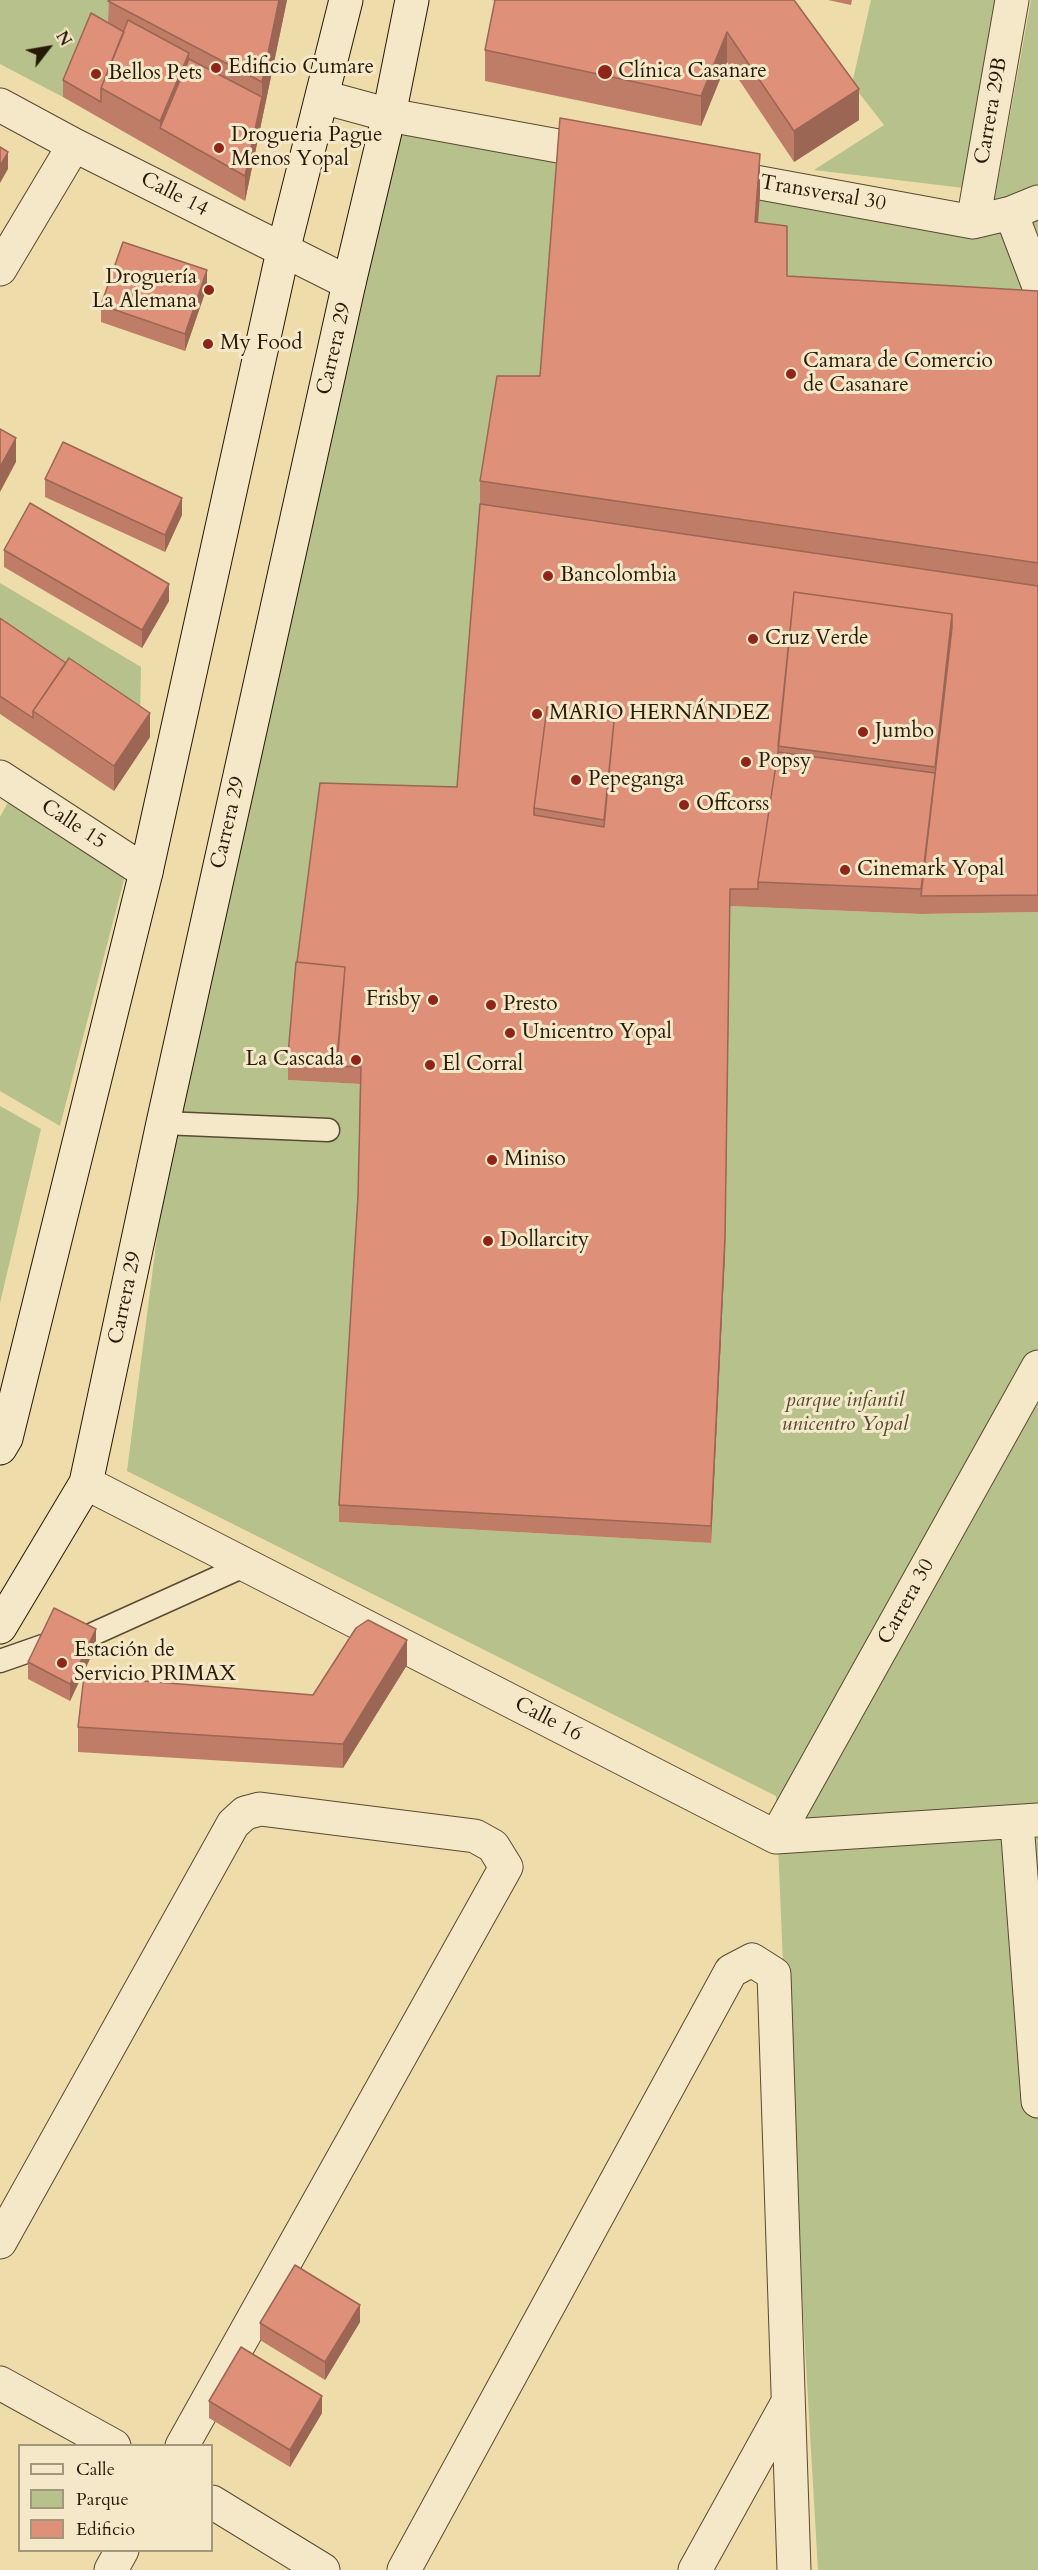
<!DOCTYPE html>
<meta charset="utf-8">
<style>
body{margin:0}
#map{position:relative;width:1038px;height:2570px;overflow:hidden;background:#eedcab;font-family:Cardo,serif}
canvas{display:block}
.legend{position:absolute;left:18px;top:2444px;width:195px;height:108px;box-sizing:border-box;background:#f4e8c8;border:2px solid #a2967b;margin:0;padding:8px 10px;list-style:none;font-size:18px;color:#281a08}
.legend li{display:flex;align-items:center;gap:12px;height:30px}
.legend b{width:30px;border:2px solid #a2967b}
.north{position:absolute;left:18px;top:18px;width:60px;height:60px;-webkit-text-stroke:4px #f4e8c8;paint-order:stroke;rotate:59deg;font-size:16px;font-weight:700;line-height:24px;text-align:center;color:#281a08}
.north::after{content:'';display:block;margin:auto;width:21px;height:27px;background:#281a08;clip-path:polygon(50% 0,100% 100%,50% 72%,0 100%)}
</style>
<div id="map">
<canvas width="1038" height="2570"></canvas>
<ul class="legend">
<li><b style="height:8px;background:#f4e8c8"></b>Calle</li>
<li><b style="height:16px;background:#b6c18b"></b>Parque</li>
<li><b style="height:16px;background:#de9178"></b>Edificio</li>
</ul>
<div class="north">N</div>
</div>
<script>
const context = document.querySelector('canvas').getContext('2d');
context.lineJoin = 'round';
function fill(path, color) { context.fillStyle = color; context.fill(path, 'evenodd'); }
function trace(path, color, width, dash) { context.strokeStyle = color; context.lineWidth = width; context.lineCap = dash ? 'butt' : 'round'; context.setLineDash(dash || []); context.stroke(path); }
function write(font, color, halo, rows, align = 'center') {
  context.font = font + ' Cardo,serif'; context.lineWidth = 6; context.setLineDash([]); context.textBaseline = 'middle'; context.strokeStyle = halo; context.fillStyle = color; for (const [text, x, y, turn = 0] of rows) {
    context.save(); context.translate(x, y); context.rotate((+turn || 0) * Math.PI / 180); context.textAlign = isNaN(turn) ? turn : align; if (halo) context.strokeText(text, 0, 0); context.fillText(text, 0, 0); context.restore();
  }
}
const green = new Path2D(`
 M 0,0 L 120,0 L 108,41 L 63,97 L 0,64 Z
 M 871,0 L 998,0 L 964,188 L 814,170 L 884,125 L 852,84 Z
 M 1031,0 L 1038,0 L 1038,331 L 787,316 L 755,262 L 760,194 L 991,219 Z
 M 395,126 L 560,158 L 540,416 L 457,804 L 288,1080 L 361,1084 L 358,1213 L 339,1522 L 711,1543 L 730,906 L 921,914 L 1038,912 L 1038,2570 L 818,2570 L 784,1988 L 776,1796 L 127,1471 L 162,1198 Z
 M 0,583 L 141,667 L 140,715 L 0,617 Z
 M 11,797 L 127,868 L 60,1126 L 0,1091 L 0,817 Z
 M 0,1106 L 41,1129 L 0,1303 Z`);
const lane = new Path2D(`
 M 163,1123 L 328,1130
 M 82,1639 L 246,1565
 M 0,1661 L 43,1646`);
const street = new Path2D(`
 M 323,97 L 389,115 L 602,154
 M 0,105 L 74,145 L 349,283
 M 717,175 L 973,222 L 1011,213 L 1038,202
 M 1011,213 L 1038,284
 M 973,222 L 1012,0
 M 0,269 L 74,145
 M 0,777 L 146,872
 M 86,1483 L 776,1837 L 1038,1820
 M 1017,1823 L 1038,2101
 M 776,1837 L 1038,1367
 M 0,2242 L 233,1824 L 245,1813 L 260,1809 L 475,1836 L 493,1846 L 506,1867 L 182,2446
 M 0,2383 L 114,2446
 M 212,2502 L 323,2570
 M 111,2570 L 122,2550
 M 404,2570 L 731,1971 L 752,1960 L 774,1974 L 794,2570
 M 695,2570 L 788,2402`);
const secondary = new Path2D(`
 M 0,1448 L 6,1438 L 146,872 L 283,251 L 346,0
 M 0,1627 L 86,1483 L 163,1123 L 349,283 L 389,115 L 412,0`);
const wall = new Path2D(`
 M 109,0 L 287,0 L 245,201 L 63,97 L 63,80 L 108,23 Z
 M 492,0 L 794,0 L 859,120 L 794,162 L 727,62 L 701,126 L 485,81 L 485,50 L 495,1 Z
 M 828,0 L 852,0 L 851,5 Z
 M 760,194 L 758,223 L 787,276 L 1038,291 L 1038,912 L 921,914 L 730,906 L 725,1254 L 711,1543 L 339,1522 L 339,1505 L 358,1196 L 360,1084 L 288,1080 L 288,1055 L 297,962 L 457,787 L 480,504 L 480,481 L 540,376 Z
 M 207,287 L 185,351 L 101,322 L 101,305 Z
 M 45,479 L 182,515 L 165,552 L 45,497 Z
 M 4,550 L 169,601 L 142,648 L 4,567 Z
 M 0,618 L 150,737 L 114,791 L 0,714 Z
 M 96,1646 L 70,1701 L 28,1679 L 28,1662 Z
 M 407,1665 L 343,1768 L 78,1752 L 78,1727 L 313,1695 Z
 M 360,2322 L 325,2380 L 260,2340 L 260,2323 Z
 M 209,2401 L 322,2413 L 290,2467 L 209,2418 Z`);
const shadedWall = new Path2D(`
 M 279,0 L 287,0 L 245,201 L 245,176 L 262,97 L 262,82 Z
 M 727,32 L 727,62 L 701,126 L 701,96 Z
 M 189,53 L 189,84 L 160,128 L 160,121 Z
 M 859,89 L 859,120 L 794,162 L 794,131 Z
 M 8,152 L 8,169 L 0,183 L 0,166 Z
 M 760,154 L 760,194 L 755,262 L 755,222 Z
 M 207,270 L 207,287 L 185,351 L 185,334 Z
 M 16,438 L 16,462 L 0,492 L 0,467 Z
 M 182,498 L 182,515 L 165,552 L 165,535 Z
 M 169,584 L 169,601 L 142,648 L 142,630 Z
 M 952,614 L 952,645 L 935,767 Z
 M 150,713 L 150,737 L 114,791 L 114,766 Z
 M 730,889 L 725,1254 L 711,1543 L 711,1526 Z
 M 96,1629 L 96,1646 L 70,1701 L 70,1684 Z
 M 407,1640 L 407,1665 L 343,1768 L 343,1744 Z
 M 360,2305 L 360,2322 L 325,2380 L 325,2362 Z
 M 322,2396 L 322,2413 L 290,2467 L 290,2450 Z`);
const building = new Path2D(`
 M 109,0 L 279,0 L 262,82 L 108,1 Z
 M 495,0 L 794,0 L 859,89 L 794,131 L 727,32 L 701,96 L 485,50 Z
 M 91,13 L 124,32 L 101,88 L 101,102 L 63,80 Z
 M 128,20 L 189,53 L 160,121 L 101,88 Z
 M 189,59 L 262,97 L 245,176 L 160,128 Z
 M 560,118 L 760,154 L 755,222 L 787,226 L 787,276 L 1038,291 L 1038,563 L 480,481 L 497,376 L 540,376 Z
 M 0,147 L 8,152 L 0,166 Z
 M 123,242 L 207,270 L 185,334 L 101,305 Z
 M 0,429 L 16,438 L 0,467 Z
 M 63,442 L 182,498 L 165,535 L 45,479 Z
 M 30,503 L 169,584 L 142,630 L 4,550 Z
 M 480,504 L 1038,586 L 1038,895 L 921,896 L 952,628 L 952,614 L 794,592 L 778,752 L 758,882 L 758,889 L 730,889 L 725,1237 L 711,1526 L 339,1505 L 358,1196 L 361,1067 L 337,1066 L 345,967 L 297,962 L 320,783 L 457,787 ZM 547,707 L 614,721 L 604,827 L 534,815 L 534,808 Z
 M 794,592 L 952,614 L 935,767 L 778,746 Z
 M 0,618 L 66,663 L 33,711 L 33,718 L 0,696 Z
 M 69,658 L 150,713 L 114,766 L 33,711 Z
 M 547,707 L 614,721 L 604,820 L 534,808 Z
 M 778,752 L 935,773 L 921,889 L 758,882 Z
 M 296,962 L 345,967 L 337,1058 L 288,1055 Z
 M 54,1608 L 96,1629 L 70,1684 L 28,1662 Z
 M 368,1620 L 407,1640 L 343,1744 L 78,1727 L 84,1676 L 313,1695 L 356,1628 Z
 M 295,2265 L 360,2305 L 325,2362 L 260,2323 Z
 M 241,2347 L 322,2396 L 290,2450 L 209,2401 Z`);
const markers = [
 [216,68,6,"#8f2418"],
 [605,72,8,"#8f2418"],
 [96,74,6,"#8f2418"],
 [219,148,6,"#8f2418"],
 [209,290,6,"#8f2418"],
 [208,344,6,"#8f2418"],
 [791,374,6,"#8f2418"],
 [548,576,6,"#8f2418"],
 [753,639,6,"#8f2418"],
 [537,714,6,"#8f2418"],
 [863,732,6,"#8f2418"],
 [746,762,6,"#8f2418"],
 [576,780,6,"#8f2418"],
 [684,805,6,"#8f2418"],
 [845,870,6,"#8f2418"],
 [433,1000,6,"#8f2418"],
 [491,1005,6,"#8f2418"],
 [510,1033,6,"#8f2418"],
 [356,1060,6,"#8f2418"],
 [430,1065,6,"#8f2418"],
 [492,1160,6,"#8f2418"],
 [488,1241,6,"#8f2418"],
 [62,1663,6,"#8f2418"]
];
const poiNames = [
 ["Edificio Cumare",228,68],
 ["Clínica Casanare",618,72],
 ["Bellos Pets",108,74],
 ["Drogueria Pague",231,136],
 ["Menos Yopal",231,160],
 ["Droguería",197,278,"right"],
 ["La Alemana",197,302,"right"],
 ["My Food",220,344],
 ["Camara de Comercio",803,362],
 ["de Casanare",803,386],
 ["Bancolombia",560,576],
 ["Cruz Verde",765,639],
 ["MARIO HERNÁNDEZ",549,714],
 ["Jumbo",875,732],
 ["Popsy",758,762],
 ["Pepeganga",588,780],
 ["Offcorss",696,805],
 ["Cinemark Yopal",857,870],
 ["Frisby",421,1000,"right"],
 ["Presto",503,1005],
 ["Unicentro Yopal",522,1033],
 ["La Cascada",344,1060,"right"],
 ["El Corral",442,1065],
 ["Miniso",504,1160],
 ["Dollarcity",500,1241],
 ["Estación de",74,1651],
 ["Servicio PRIMAX",74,1675]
];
const streetNames = [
 ["Carrera 29B",992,111,-80],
 ["Transversal 30",823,194,10],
 ["Calle 14",174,195,27],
 ["Carrera 29",335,349,-77],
 ["Carrera 29",229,823,-77],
 ["Calle 15",73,825,33],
 ["Carrera 29",126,1298,-78],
 ["Carrera 30",907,1602,-61],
 ["Calle 16",548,1720,27]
];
const parkNames = [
 ["parque infantil",845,1401],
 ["unicentro Yopal",845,1425]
];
fill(green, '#b6c18b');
trace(lane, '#5a4a31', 25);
trace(street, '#5a4a31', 35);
trace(secondary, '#281a08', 35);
trace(lane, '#f4e8c8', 22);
trace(street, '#f4e8c8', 33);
trace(secondary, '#f4e8c8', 33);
fill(wall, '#bf7d67');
fill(shadedWall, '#9b6654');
fill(building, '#de9178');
trace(building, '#9b6654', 1.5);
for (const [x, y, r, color] of markers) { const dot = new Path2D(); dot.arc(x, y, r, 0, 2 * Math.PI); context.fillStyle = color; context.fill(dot); trace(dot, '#f4e8c8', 2); }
write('21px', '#281a08', '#f4e8c8', poiNames, 'left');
write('21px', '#281a08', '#f4e8c8', streetNames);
write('italic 21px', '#534c2f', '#f4e8c8', parkNames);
</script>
